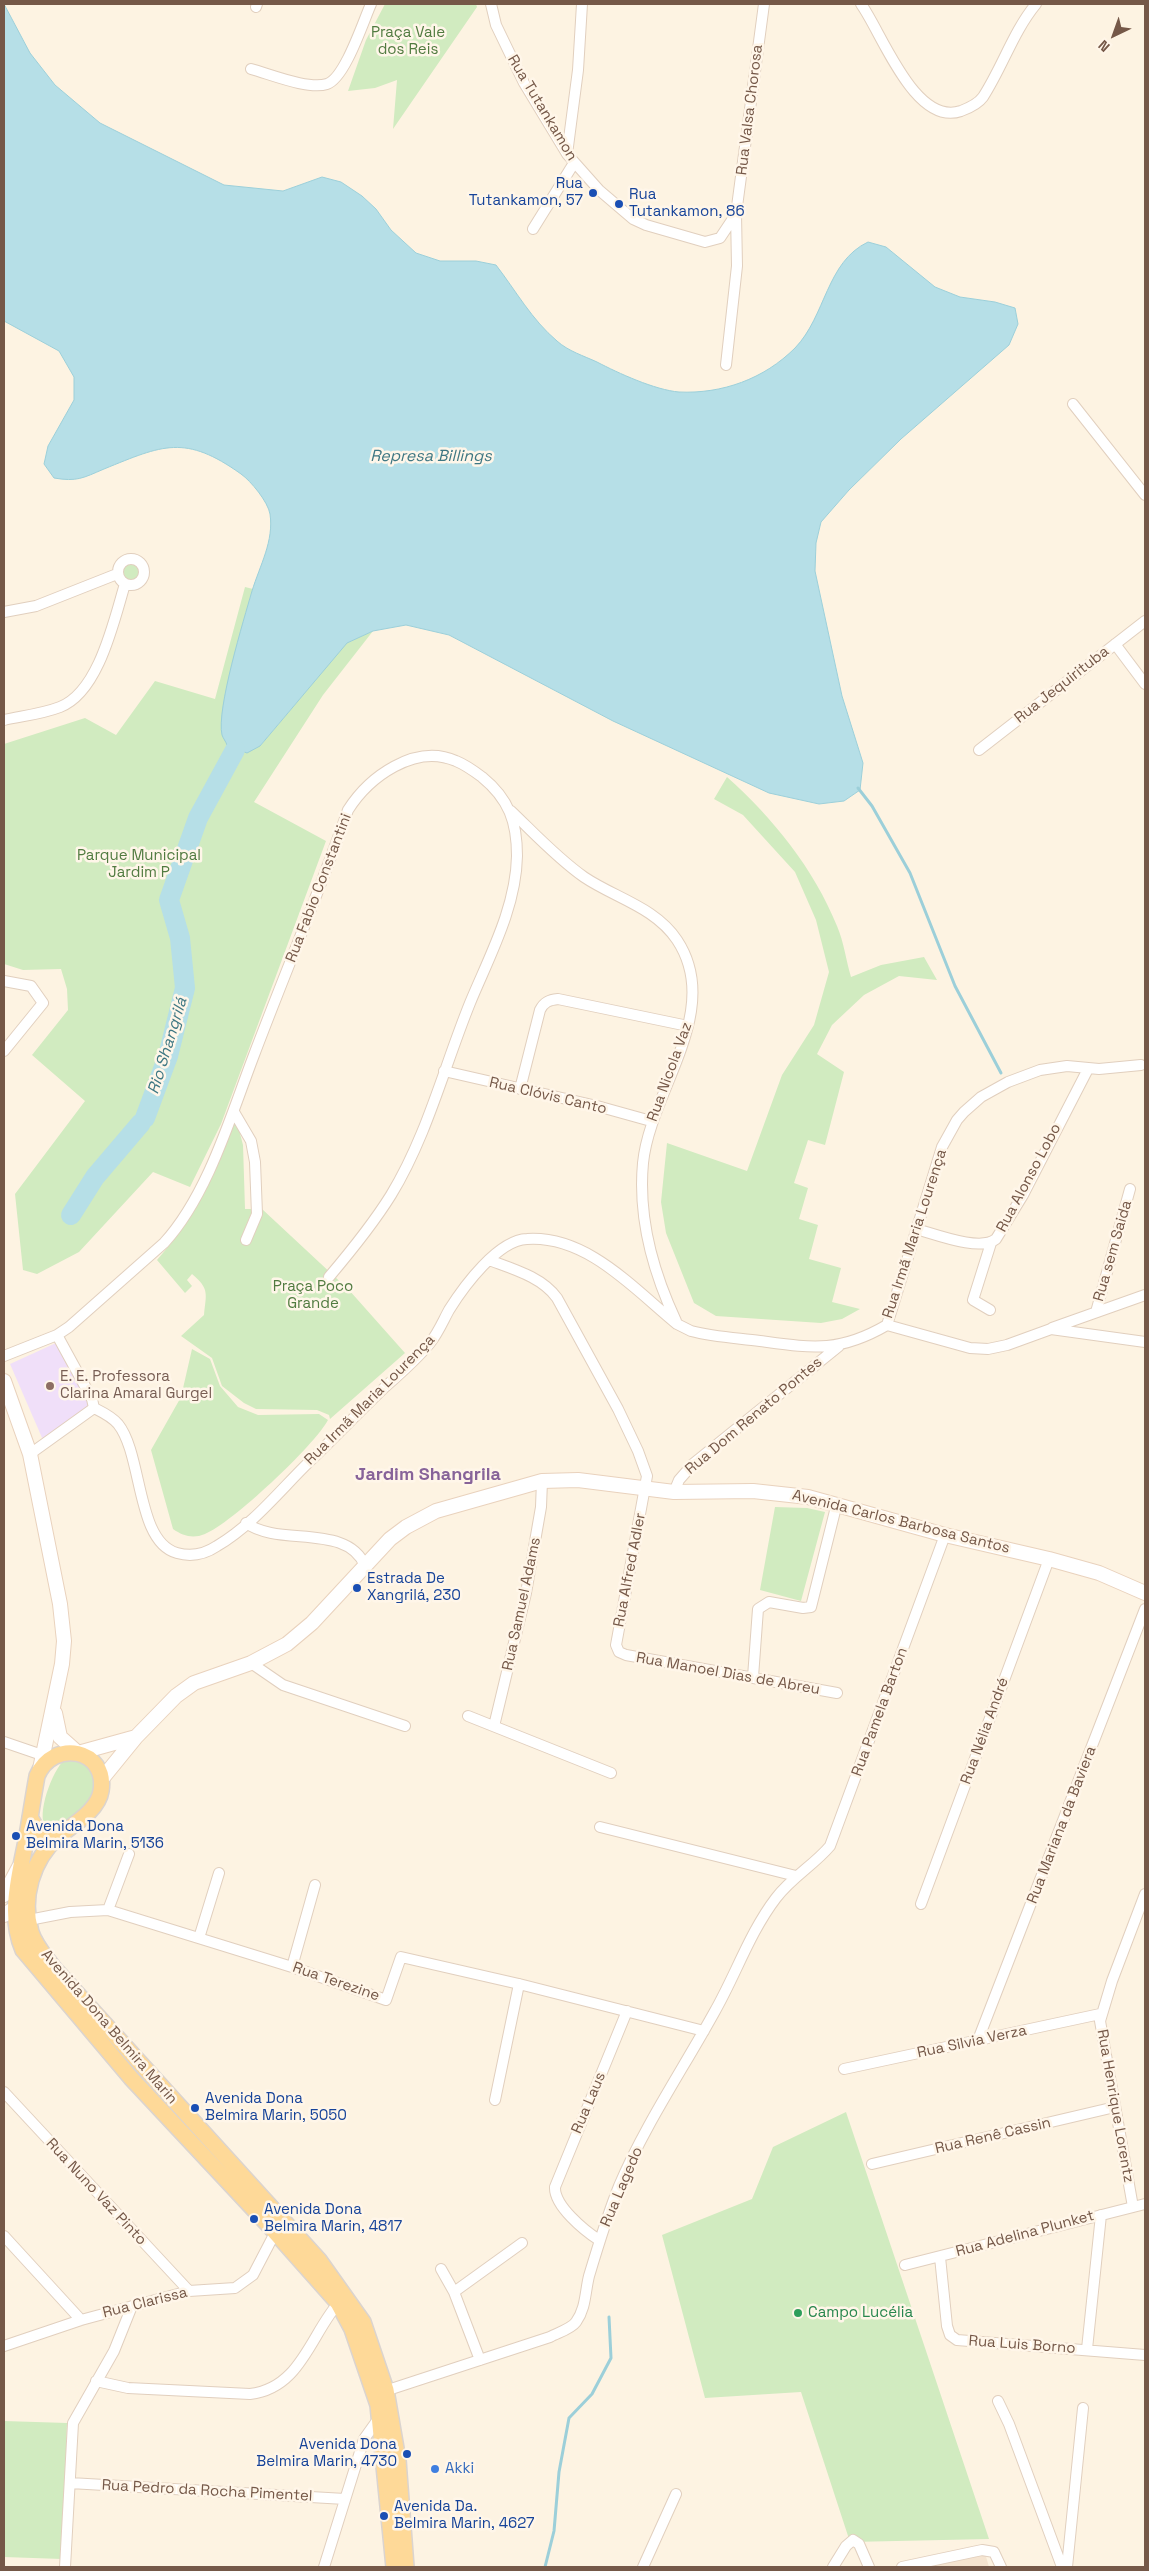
<!DOCTYPE html>
<meta charset="utf-8">
<style>
body{margin:0}
#map{position:relative;width:1149px;height:2571px;overflow:hidden;background:#fdf3e2;font-family:"Space Grotesk",sans-serif}
canvas{display:block}
.frame{position:absolute;inset:0;border:5px solid #755848;pointer-events:none}
.north{position:absolute;left:1089px;top:10px;width:50px;height:50px;-webkit-text-stroke:4px #fff6e9;paint-order:stroke;rotate:222deg;font-size:14px;font-weight:700;line-height:20px;text-align:center;color:#755848}
.north::after{content:'';display:block;margin:auto;width:18px;height:22px;background:#755848;clip-path:polygon(50% 0,100% 100%,50% 72%,0 100%)}
</style>
<div id="map">
<canvas width="1149" height="2571"></canvas>
<div class="frame"></div>
<div class="north">N</div>
</div>
<script>
const context = document.querySelector('canvas').getContext('2d');
context.lineJoin = 'round';
function fill(path, color) { context.fillStyle = color; context.fill(path, 'evenodd'); }
function trace(path, color, width, dash) { context.strokeStyle = color; context.lineWidth = width; context.lineCap = dash ? 'butt' : 'round'; context.setLineDash(dash || []); context.stroke(path); }
function write(font, color, halo, rows, align = 'center') {
  context.font = font + ' "Space Grotesk",sans-serif'; context.lineWidth = 5; context.setLineDash([]); context.textBaseline = 'middle'; context.strokeStyle = halo; context.fillStyle = color; for (const [text, x, y, turn = 0] of rows) {
    context.save(); context.translate(x, y); context.rotate((+turn || 0) * Math.PI / 180); context.textAlign = isNaN(turn) ? turn : align; if (halo) context.strokeText(text, 0, 0); context.fillText(text, 0, 0); context.restore();
  }
}
const residential = new Path2D(`
 M 985,2553 L 989,2567 L 930,2567 L 962,2557 Z`);
const education = new Path2D(`
 M 56,1343 L 92,1409 L 43,1440 L 10,1364 Z`);
const green = new Path2D(`
 M 385,4 L 476,4 L 477,7 L 393,129 L 397,80 L 375,88 L 348,91 L 366,40 Z
 M122 572a9 9 0 1 1 18 0a9 9 0 1 1-18 0Z
 M 245,587 L 253,589 L 225,696 L 260,746 L 347,642 L 373,631 L 323,695 L 254,802 L 326,841 L 221,1124 L 190,1187 L 153,1172 L 79,1252 L 37,1274 L 23,1270 L 15,1194 L 85,1101 L 32,1055 L 68,1010 L 67,989 L 61,969 L 23,970 L 4,964 L 4,744 L 85,718 L 116,735 L 155,681 L 215,699 Z
 M 727,777 C 773,818 814,869 837,926 C 844,942 846,961 851,977 L 881,965 L 924,957 L 937,980 L 899,976 L 864,995 L 832,1025 L 817,1054 L 844,1072 L 825,1145 L 808,1140 L 794,1183 L 808,1188 L 799,1219 L 818,1225 L 809,1259 L 841,1268 L 832,1302 L 860,1309 L 842,1319 L 821,1323 L 716,1316 L 694,1303 L 666,1233 L 661,1202 L 667,1143 L 747,1171 L 782,1075 L 814,1025 L 829,972 L 816,920 L 795,872 L 743,815 L 714,799 Z
 M 233,1124 L 238,1126 L 243,1145 L 245,1209 L 262,1209 L 349,1290 L 405,1353 L 330,1419 L 329,1415 L 317,1410 L 256,1409 L 244,1403 L 222,1386 L 212,1358 L 181,1336 L 204,1315 C 206,1294 210,1289 192,1274 L 187,1280 L 192,1286 L 185,1293 L 157,1260 L 173,1241 Z
 M 192,1349 L 210,1359 L 220,1386 L 238,1407 L 258,1415 L 319,1414 L 328,1420 C 315,1445 231,1524 205,1534 C 193,1539 183,1536 173,1529 L 151,1450 L 181,1397 Z
 M 775,1507 L 807,1508 L 825,1512 L 801,1601 L 760,1590 Z
 M 68,1757 L 92,1764 L 97,1798 L 58,1828 L 52,1829 L 44,1824 C 38,1809 54,1765 68,1757 Z
 M 846,2112 L 989,2539 L 850,2542 L 801,2392 L 705,2398 L 662,2235 L 752,2199 L 773,2147 Z
 M 4,2421 L 67,2423 L 62,2559 L 4,2557 Z`);
const water = new Path2D(`
 M 4,4 L 30,53 L 55,85 L 100,123 L 224,185 L 283,191 L 322,177 L 341,182 L 362,196 L 376,209 L 391,230 L 416,253 L 440,261 L 476,261 L 496,265 C 516,291 532,320 557,341 C 568,351 584,356 597,362 C 618,373 655,390 679,392 C 722,394 764,379 795,348 C 826,316 826,262 868,242 L 886,247 L 935,287 L 960,297 L 995,302 L 1015,308 L 1018,324 L 1009,345 L 901,439 L 849,490 L 821,522 L 816,543 L 815,571 L 842,696 L 863,763 L 860,790 L 844,801 L 819,804 L 769,793 L 613,721 L 449,635 L 406,625 L 373,631 L 347,643 L 260,746 L 247,753 L 227,745 C 226,742 223,738 222,735 C 216,710 244,619 252,591 C 260,565 274,541 270,514 C 268,502 251,481 241,474 C 185,434 163,445 104,469 C 83,478 77,482 54,478 L 44,464 L 48,446 L 74,400 L 74,377 L 59,351 L 4,321 Z`);
const stream = new Path2D(`
 M 858,788 L 872,806 L 910,873 L 955,986 L 1001,1073
 M 545,2567 L 554,2531 L 559,2472 L 569,2418 L 592,2394 L 611,2358 L 609,2317`);
const river = new Path2D(`
 M 145,1118 L 168,1056 L 185,988 L 180,938 L 169,900 L 198,818 L 235,750
 M 71,1215 L 95,1177 L 141,1123`);
const street = new Path2D(`
 M 491,4 L 496,25 L 524,83 L 567,154 L 599,190 L 633,219 L 646,225 L 705,242 L 720,238 L 736,214
 M 861,4 C 882,33 915,127 961,111 C 969,108 978,104 983,97 C 1003,66 1013,32 1036,4
 M 256,7 L 257,4
 M 251,69 C 270,74 308,90 327,84 C 345,78 363,22 371,4
 M 567,154 L 578,70 L 582,4
 M 533,229 L 574,163
 M 726,365 L 737,266 L 736,214 L 764,4
 M 1073,404 L 1145,495
 M118 572a13 13 0 1 1 26 0a13 13 0 1 1-26 0Z
 M 4,612 L 36,606 L 117,574
 M 1115,644 L 1145,684
 M 4,720 C 22,716 42,714 60,707 C 99,692 114,620 125,584
 M 979,750 L 1145,621
 M 511,811 C 534,833 557,858 584,877 C 615,898 655,907 677,940 C 724,1011 650,1091 643,1163 C 638,1217 653,1272 676,1321
 M 4,981 L 31,986 L 43,1003 L 4,1051
 M 444,1071 L 597,1106 L 651,1121
 M 520,1089 L 540,1010 C 544,1002 549,1000 558,999 L 688,1026
 M 234,1112 L 251,1141 L 255,1162 L 257,1214 L 246,1240
 M 916,1229 C 935,1234 980,1252 996,1239 L 1023,1195 L 1088,1069
 M 489,1260 C 513,1269 542,1277 557,1298 L 618,1409 L 638,1451 L 647,1476 L 616,1645 L 619,1652 L 626,1655 L 837,1693
 M 990,1310 L 973,1300 L 991,1243
 M 1096,1312 L 1130,1189
 M 887,1325 L 970,1348 L 988,1349 L 1007,1345 L 1051,1329 L 1145,1342
 M 1052,1328 L 1145,1295
 M 4,1356 L 57,1335 L 69,1327 L 164,1243 C 208,1195 231,1115 254,1055 C 285,973 319,893 348,810 C 369,777 415,743 456,761 C 466,765 474,771 482,777 C 509,799 517,822 517,856 C 516,908 489,957 470,1003 C 444,1067 427,1136 391,1195 C 373,1224 351,1251 329,1277
 M 94,1408 C 102,1412 111,1416 118,1424 C 143,1455 136,1542 177,1553 C 191,1557 205,1554 217,1546 C 253,1525 281,1489 310,1461 C 335,1437 360,1411 385,1387 C 401,1373 417,1359 430,1343 C 438,1333 443,1321 449,1310 C 464,1286 498,1240 527,1239 C 587,1235 634,1289 677,1324 L 691,1331 C 714,1337 737,1338 760,1341 C 812,1348 839,1353 887,1325 L 942,1147 L 957,1120 L 964,1112 L 981,1097 L 1008,1082 L 1040,1070 L 1067,1066 L 1099,1069 L 1141,1065
 M 30,1454 L 94,1408 L 92,1399 L 57,1335
 M 674,1492 L 679,1480 L 693,1464 L 839,1346
 M 246,1523 C 279,1547 348,1523 365,1566
 M 251,1663 L 283,1685 L 405,1726
 M 753,1677 L 758,1609 L 769,1602 L 803,1608 L 811,1607 L 837,1503
 M 468,1716 L 611,1773
 M 494,1726 L 526,1593 L 541,1507 L 542,1481
 M 4,1742 L 42,1755
 M 600,1827 L 796,1876
 M 921,1904 L 1049,1559
 M 108,1910 L 129,1854
 M 29,1920 L 70,1912 L 108,1910 L 292,1967 L 386,2000 L 401,1957 L 519,1984 L 704,2031
 M 199,1938 L 219,1873
 M 292,1967 L 315,1885
 M 978,2040 L 1145,1609
 M 844,2069 L 1100,2014
 M 4,2092 L 189,2291
 M 495,2100 L 519,1984
 M 872,2164 L 1115,2107
 M 1133,2207 L 1100,2021 L 1112,1981 L 1145,1894
 M 4,2236 L 81,2320
 M 599,2240 C 585,2231 554,2206 555,2187 L 627,2011
 M 940,2257 L 947,2326 L 950,2335 L 957,2340 L 1145,2355
 M 905,2265 L 1145,2204
 M 441,2269 L 454,2292 L 480,2360
 M 454,2292 L 522,2243
 M 4,2346 L 81,2320 L 189,2291 L 235,2288 L 253,2275 L 277,2229
 M 1087,2349 L 1101,2215
 M 96,2381 L 128,2388 L 250,2394 C 302,2388 311,2332 341,2300
 M 382,2392 L 550,2337 C 557,2333 571,2329 576,2322 C 586,2308 585,2292 589,2276 C 598,2246 607,2216 619,2186 C 645,2125 683,2069 715,2011 C 736,1974 750,1932 776,1898 C 792,1877 814,1865 830,1846 L 945,1535
 M 998,2401 L 1009,2424 L 1062,2567
 M 70,2483 L 345,2499
 M 65,2567 L 73,2423 L 114,2351 L 132,2306
 M 324,2567 L 364,2439 L 379,2418
 M 643,2567 L 676,2494
 M 833,2567 L 846,2546 L 853,2540 L 859,2544 L 869,2567
 M 902,2567 L 982,2550 L 994,2552 L 1001,2567
 M 1067,2567 L 1083,2408`);
const secondary = new Path2D(`
 M 4,1381 L 30,1454 L 60,1604 L 64,1641 L 62,1664 L 40,1769
 M 55,1713 L 60,1737 L 78,1753 L 136,1737
 M 101,1780 L 136,1737 L 176,1696 L 194,1683 L 251,1663 L 287,1644 L 312,1623 L 390,1539 L 406,1527 L 436,1511 L 542,1481 L 578,1480 L 674,1492 L 753,1491 L 808,1497 L 945,1535 L 1049,1559 L 1099,1573 L 1145,1593
 M 4,1895 L 19,1867
 M 4,1915 L 15,1908 L 26,1908`);
const primary = new Path2D(`
 M 30,1817 L 39,1833 L 58,1837
 M 394,2567 L 378,2405 L 352,2329 L 338,2303 L 275,2232 L 131,2078 L 23,1950 C 8,1916 19,1876 26,1841 C 30,1819 33,1798 37,1776 C 53,1738 108,1749 101,1791 C 98,1811 72,1825 58,1837 C 32,1860 21,1898 31,1932 C 35,1945 45,1956 53,1967 L 319,2260 L 363,2322 L 386,2390 L 398,2460 L 406,2567`);
const markers = [
 [593,193,5,"#1a4fb4"],
 [619,204,5,"#1a4fb4"],
 [50,1386,5,"#8d6e63"],
 [357,1588,5,"#1a4fb4"],
 [16,1836,5,"#1a4fb4"],
 [195,2108,5,"#1a4fb4"],
 [254,2219,5,"#1a4fb4"],
 [798,2313,5,"#2e9e5b"],
 [407,2454,5,"#1a4fb4"],
 [435,2469,5,"#3f7fe0"],
 [384,2516,5,"#1a4fb4"]
];
const parkNames = [
 ["Praça Vale",408,33],
 ["dos Reis",408,50],
 ["Parque Municipal",139,856],
 ["Jardim P",139,873],
 ["Praça Poco",313,1287],
 ["Grande",313,1304]
];
const streetNames = [
 ["Rua Tutankamon",542,108,59],
 ["Rua Valsa Chorosa",750,110,-83],
 ["Rua Jequirituba",1062,685,-38],
 ["Rua Fabio Constantini",319,888,-69],
 ["Rua Nicola Vaz",670,1072,-70],
 ["Rua Clóvis Canto",548,1096,13],
 ["Rua Alonso Lobo",1029,1178,-62],
 ["Rua Irmã Maria Lourença",915,1234,-72],
 ["Rua sem Saida",1113,1251,-74],
 ["Rua Irmã Maria Lourença",370,1400,-45],
 ["Rua Dom Renato Pontes",754,1416,-40],
 ["Avenida Carlos Barbosa Santos",901,1522,14],
 ["Rua Alfred Adler",630,1570,-79],
 ["Rua Samuel Adams",522,1604,-78],
 ["Rua Manoel Dias de Abreu",728,1674,10],
 ["Rua Pamela Barton",880,1712,-70],
 ["Rua Nélia André",985,1731,-70],
 ["Rua Mariana da Baviera",1062,1825,-69],
 ["Rua Terezine",336,1982,19],
 ["Avenida Dona Belmira Marin",109,2027,49],
 ["Rua Silvia Verza",972,2042,-12],
 ["Rua Laus",589,2103,-67],
 ["Rua Henrique Lorentz",1115,2106,80],
 ["Rua Renê Cassin",993,2136,-13],
 ["Rua Lagedo",622,2187,-67],
 ["Rua Nuno Vaz Pinto",96,2192,47],
 ["Rua Adelina Plunket",1025,2234,-15],
 ["Rua Clarissa",145,2303,-14],
 ["Rua Luis Borno",1022,2345,4],
 ["Rua Pedro da Rocha Pimentel",207,2491,3]
];
const transitNames = [
 ["Rua",583,184,"right"],
 ["Tutankamon, 57",583,201,"right"],
 ["Rua",629,195],
 ["Tutankamon, 86",629,212],
 ["Estrada De",367,1579],
 ["Xangrilá, 230",367,1596],
 ["Avenida Dona",26,1827],
 ["Belmira Marin, 5136",26,1844],
 ["Avenida Dona",205,2099],
 ["Belmira Marin, 5050",205,2116],
 ["Avenida Dona",264,2210],
 ["Belmira Marin, 4817",264,2227],
 ["Avenida Dona",397,2445,"right"],
 ["Belmira Marin, 4730",397,2462,"right"],
 ["Avenida Da.",394,2507],
 ["Belmira Marin, 4627",394,2524]
];
const educationNames = [
 ["E. E. Professora",60,1377],
 ["Clarina Amaral Gurgel",60,1394]
];
const leisureNames = [
 ["Campo Lucélia",808,2313]
];
const shopNames = [
 ["Akki",445,2469]
];
const waterNames = [
 ["Represa Billings",431,457],
 ["Rio Shangrilá",168,1046,-73]
];
const quarterNames = [
 ["Jardim Shangrila",428,1475]
];
fill(residential, '#f5e4d0');
fill(education, '#f0dff9');
fill(green, '#d1ebc0');
fill(water, '#b6dfe7');
trace(water, '#9ccfd9', 1);
trace(stream, '#9ccfd9', 3);
trace(river, '#b6dfe7', 20);
trace(street, '#e1cfbe', 12);
trace(secondary, '#e9d2bd', 16);
trace(primary, '#dbd4cf', 18);
trace(street, '#fff', 10);
trace(secondary, '#fff', 14);
trace(primary, '#fed998', 15);
for (const [x, y, r, color] of markers) { const dot = new Path2D(); dot.arc(x, y, r, 0, 2 * Math.PI); context.fillStyle = color; context.fill(dot); trace(dot, '#fff6e9', 2); }
write('15px', '#517b40', '#fff6e9', parkNames);
write('15px', '#755848', '#fff6e9', streetNames);
write('15px', '#164399', '#fff6e9', transitNames, 'left');
write('15px', '#785e54', '#fff6e9', educationNames, 'left');
write('15px', '#27864d', '#fff6e9', leisureNames, 'left');
write('15px', '#366cbe', '#fff6e9', shopNames, 'left');
write('italic 16px', '#3e7783', '#fff6e9', waterNames);
write('bold 18px', '#876399', '#fff6e9', quarterNames);
</script>
